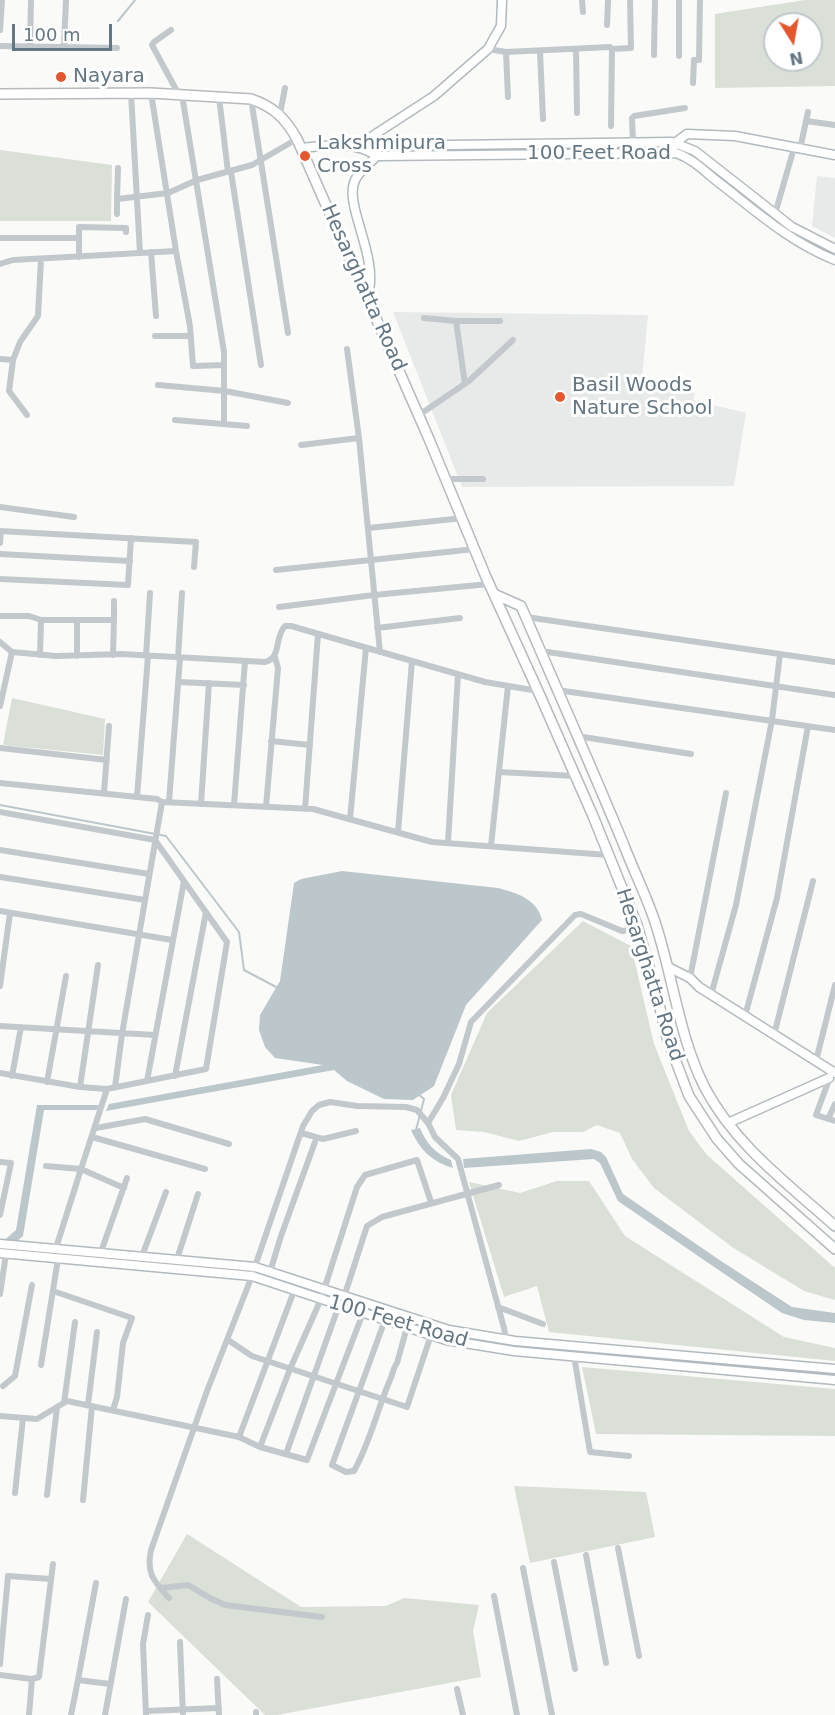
<!DOCTYPE html>
<style>
body{margin:0}
#map{position:relative;width:835px;height:1715px;overflow:hidden;background:#fafaf8;font-family:"DejaVu Sans",sans-serif}
canvas{display:block}
.north{position:absolute;left:763px;top:12px;width:60px;height:60px;box-sizing:border-box;background:#fff;border:2px solid #c1c8cd;border-radius:50%;rotate:169deg;font-size:16px;font-weight:700;line-height:24px;text-align:center;color:#657683}
.north::after{content:'';display:block;margin:auto;width:21px;height:27px;background:#e4572e;clip-path:polygon(50% 0,100% 100%,50% 72%,0 100%)}
.scale{position:absolute;left:12px;top:24px;width:100px;height:27px;box-sizing:border-box;border:3px solid #657683;border-top:0;padding-left:8px;font-size:18px;line-height:21px;white-space:nowrap;color:#657683;-webkit-text-stroke:4px #fff;paint-order:stroke}
</style>
<div id="map">
<canvas width="835" height="1715"></canvas>
<div class="north">N</div>
<div class="scale">100 m</div>
</div>
<script>
const context = document.querySelector('canvas').getContext('2d');
context.lineJoin = 'round';
function fill(path, color) { context.fillStyle = color; context.fill(path, 'evenodd'); }
function trace(path, color, width, dash) { context.strokeStyle = color; context.lineWidth = width; context.lineCap = dash ? 'butt' : 'round'; context.setLineDash(dash || []); context.stroke(path); }
function write(font, color, halo, rows, align = 'center') {
  context.font = font + ' "DejaVu Sans",sans-serif'; context.lineWidth = 6; context.setLineDash([]); context.textBaseline = 'middle'; context.strokeStyle = halo; context.fillStyle = color; for (const [text, x, y, turn = 0] of rows) {
    context.save(); context.translate(x, y); context.rotate((+turn || 0) * Math.PI / 180); context.textAlign = isNaN(turn) ? turn : align; if (halo) context.strokeText(text, 0, 0); context.fillText(text, 0, 0); context.restore();
  }
}
const built = new Path2D(`
 M 817,176 L 835,178 L 835,238 L 812,226 Z
 M 393,312 L 648,315 L 642,378 L 695,393 L 693,400 L 746,413 L 734,486 L 462,487 Z`);
const green = new Path2D(`
 M 805,0 L 835,0 L 835,86 L 715,88 L 715,14 ZM 775,24 L 811,24 L 811,60 L 775,60 Z
 M 0,150 L 112,165 L 111,221 L 0,221 Z
 M 12,698 L 105,719 L 103,755 L 3,745 Z
 M 583,921 L 631,946 L 654,1044 L 689,1131 L 707,1155 L 835,1268 L 835,1300 L 804,1291 L 732,1247 L 654,1188 L 632,1159 L 620,1133 L 597,1125 L 583,1132 L 553,1132 L 519,1141 L 484,1132 L 456,1130 L 451,1095 L 487,1013 Z
 M 557,1181 L 589,1181 L 625,1236 L 784,1337 L 835,1348 L 835,1361 L 549,1332 L 537,1286 L 504,1297 L 469,1182 L 520,1193 Z
 M 582,1367 L 835,1389 L 835,1436 L 596,1434 Z
 M 514,1486 L 646,1492 L 655,1537 L 530,1563 Z
 M 187,1534 L 301,1607 L 386,1606 L 404,1598 L 479,1605 L 473,1631 L 481,1677 L 277,1715 L 265,1715 L 148,1602 Z`);
const water = new Path2D(`
 M 342,871 L 498,888 C 517,893 537,899 542,920 L 466,1005 L 434,1086 L 413,1100 L 384,1099 L 347,1081 L 334,1070 L 106,1111 L 109,1104 L 323,1065 L 275,1058 L 265,1047 L 259,1030 L 260,1015 L 280,981 L 294,883 L 301,879 Z
 M 37,1105 L 99,1105 L 97,1110 L 44,1110 L 23,1236 L 0,1256 L 0,1244 L 16,1230 Z
 M 420,1128 C 426,1143 436,1154 451,1160 L 453,1168 C 432,1162 419,1149 411,1130 Z
 M 591,1149 L 601,1152 L 606,1157 L 623,1194 L 721,1261 L 792,1307 L 835,1313 L 835,1323 L 804,1320 L 782,1313 L 701,1258 L 618,1201 L 600,1163 L 594,1159 L 464,1168 L 463,1159 Z`);
const stream = new Path2D(`
 M 118,21 L 135,0
 M 0,805 L 166,836 L 239,932 L 244,970 L 278,988
 M 416,1130 L 424,1099 L 418,1094`);
const street = new Path2D(`
 M 582,0 L 583,12
 M 679,0 L 679,56
 M 607,25 L 608,0
 M 0,30 L 2,0
 M 171,30 L 154,42 L 152,45 L 179,95
 M 0,46 L 117,48
 M 30,46 L 31,0
 M 64,46 L 66,0
 M 488,49 L 506,52 L 610,47 L 612,49 L 611,126
 M 576,49 L 577,113
 M 612,49 L 631,48 L 630,0
 M 540,51 L 543,119
 M 506,52 L 508,97
 M 654,55 L 655,0
 M 693,83 L 694,60 L 699,60 L 700,0
 M 131,93 L 140,253
 M 151,93 L 176,251 L 190,326 L 193,366 L 224,365
 M 182,95 L 224,352 L 224,424
 M 219,97 L 228,172
 M 251,99 L 288,333
 M 280,114 L 285,88
 M 806,121 L 835,125
 M 633,143 L 632,118 L 634,116 L 685,108
 M 800,149 L 808,112
 M 231,172 L 261,365
 M 117,199 L 118,168
 M 117,214 L 117,199 L 168,193 L 197,180 L 252,165 L 297,139
 M 775,214 L 794,148
 M 0,238 L 79,238 L 79,257
 M 79,238 L 79,227 L 126,228 L 126,232
 M 151,252 L 156,316
 M 0,264 L 13,260 L 176,251
 M 424,318 L 456,321
 M 155,336 L 191,336
 M 347,349 L 359,438 L 380,652
 M 0,359 L 13,360
 M 465,384 L 456,321 L 500,321
 M 158,385 L 225,391 L 288,403
 M 27,415 L 9,391 L 13,360 L 20,342 L 38,316 L 41,259
 M 419,415 L 469,381 L 513,340
 M 175,420 L 247,426
 M 301,445 L 359,438
 M 446,479 L 483,479
 M 0,507 L 74,517
 M 369,528 L 463,518
 M 0,531 L 196,542 L 194,567
 M 0,543 L 1,531
 M 0,554 L 130,561
 M 276,570 L 475,549
 M 0,579 L 128,585 L 131,538
 M 279,607 L 374,595 L 489,584
 M 0,616 L 29,616 L 41,620 L 114,620 L 114,601
 M 526,617 L 835,662
 M 377,628 L 460,618
 M 0,642 L 12,652 L 0,706
 M 541,651 L 835,695
 M 12,652 L 56,656 L 121,654 L 265,662 C 282,658 274,637 285,626 L 291,626 L 485,682 L 538,691
 M 40,655 L 41,620
 M 113,655 L 114,620
 M 77,656 L 77,620
 M 146,656 L 150,593
 M 178,658 L 182,593
 M 179,682 L 244,685
 M 557,690 L 835,730
 M 577,736 L 691,754
 M 271,741 L 310,745
 M 0,748 L 107,760
 M 499,772 L 575,776
 M 0,783 L 157,799 L 162,802
 M 104,793 L 109,726
 M 137,797 L 148,656
 M 169,802 L 180,658
 M 201,804 L 209,683
 M 234,805 L 245,661
 M 266,807 L 278,668 L 275,657
 M 305,809 L 318,634
 M 0,812 L 155,840 L 227,942 L 206,1069 L 107,1089 L 80,1087 L 0,1073
 M 350,819 L 366,648
 M 398,832 L 412,661
 M 448,843 L 458,674
 M 491,846 L 508,686
 M 0,850 L 149,874
 M 0,877 L 145,900
 M 0,911 L 172,940
 M 690,978 L 726,793
 M 0,986 L 10,913
 M 711,995 L 736,905 L 772,720 L 780,654
 M 745,1016 L 777,898 L 808,726
 M 0,1026 L 155,1035
 M 774,1035 L 813,881
 M 816,1061 L 835,985
 M 12,1076 L 21,1027
 M 175,1076 L 206,912
 M 830,1077 L 816,1115 L 835,1121
 M 147,1081 L 184,881
 M 47,1082 L 66,976
 M 80,1087 L 98,965
 M 115,1087 L 122,1034 L 162,802 L 313,809 L 432,842 L 608,855
 M 107,1089 L 81,1169 L 124,1188
 M 828,1119 L 835,1104
 M 428,1123 L 435,1137 L 458,1159 L 504,1328 L 506,1339
 M 96,1128 L 145,1119 L 229,1144
 M 301,1133 L 323,1139 L 356,1131
 M 92,1137 L 205,1169
 M 0,1162 L 11,1163 L 0,1215
 M 46,1166 L 81,1169 L 56,1248
 M 101,1252 L 127,1178
 M 142,1256 L 166,1192
 M 177,1259 L 198,1194
 M 270,1272 L 281,1236 L 315,1142
 M 53,1291 L 132,1318 L 123,1343 L 117,1397 L 113,1410
 M 0,1294 L 6,1254
 M 344,1297 L 367,1226 L 382,1217 L 499,1185
 M 498,1307 L 543,1324
 M 385,1320 L 332,1465 L 346,1472 L 354,1471 C 370,1443 377,1410 390,1380 C 393,1374 393,1368 397,1363 L 407,1327
 M 228,1340 L 252,1356 L 407,1407 L 431,1335
 M 574,1356 L 590,1452 L 629,1456
 M 41,1365 L 58,1259
 M 3,1386 L 15,1376 L 32,1285
 M 64,1403 L 75,1322
 M 88,1405 L 97,1332
 M 0,1416 L 37,1419 L 67,1401 L 239,1437 L 260,1447 L 307,1460 L 363,1313
 M 239,1437 L 294,1291
 M 260,1447 L 290,1369 L 321,1299 L 357,1187 L 365,1175 L 417,1160 L 431,1202
 M 286,1454 L 339,1305
 M 15,1493 L 23,1418
 M 47,1495 L 57,1407
 M 83,1500 L 92,1406
 M 618,1548 L 639,1656
 M 586,1555 L 606,1663
 M 554,1562 L 575,1669
 M 523,1568 L 552,1715
 M 96,1583 L 78,1680 L 110,1684
 M 161,1588 L 188,1585 L 210,1598 L 225,1605 L 322,1617
 M 494,1596 L 517,1715
 M 169,1598 C 154,1581 146,1574 151,1550 L 207,1391 L 250,1281 L 303,1126 L 312,1111 L 319,1105 L 330,1102 L 357,1106 L 406,1107 L 417,1110 L 428,1123 L 443,1098 L 459,1064 L 471,1022 L 575,915 L 581,914 L 622,931 L 638,929
 M 180,1642 L 183,1715
 M 0,1664 L 8,1576 L 51,1579
 M 0,1675 L 32,1679
 M 217,1679 L 219,1715
 M 457,1689 L 463,1715
 M 146,1711 L 219,1708
 M 256,1712 L 256,1715
 M 29,1715 L 32,1679 L 39,1677 L 53,1564
 M 71,1715 L 78,1680
 M 105,1715 L 126,1599
 M 146,1715 L 143,1644 L 148,1615`);
const secondary = new Path2D(`
 M 357,146 L 434,96 L 488,49 L 501,26 L 502,0
 M 674,146 L 675,143 L 687,134 L 735,136 L 835,155
 M 301,148 C 327,145 356,141 377,156 L 676,153 C 694,159 707,174 722,185 C 758,213 792,243 835,260
 M 368,150 L 376,146 L 672,142 L 695,151 L 792,227 L 835,249
 M 367,298 C 381,257 343,207 355,180 C 360,170 370,163 377,156 L 377,153
 M 668,967 L 690,978 L 699,987 L 835,1073
 M 728,1123 L 829,1078
 M 0,1244 L 255,1267 L 449,1330 L 515,1341 L 835,1369
 M 0,1253 L 252,1276 L 446,1340 L 514,1351 L 835,1380`);
const primary = new Path2D(`
 M 0,94 L 151,93 L 251,99 C 274,107 285,118 297,139 L 429,439 L 486,577 L 538,691 L 593,816 L 637,925 L 657,995 L 666,1035 L 689,1096 L 717,1139 L 739,1164 L 835,1249
 M 494,594 L 521,606 C 555,685 590,763 623,843 C 633,869 645,893 654,919 C 673,974 678,1035 705,1088 C 735,1145 788,1184 835,1226`);
const markers = [
 [61,77,6,"#e4572e"],
 [305,156,6,"#e4572e"],
 [560,397,6,"#e4572e"]
];
const poiNames = [
 ["Nayara",73,77],
 ["Lakshmipura",317,144],
 ["Cross",317,167],
 ["Basil Woods",572,386],
 ["Nature School",572,409]
];
const streetNames = [
 ["100 Feet Road",599,154],
 ["Hesarghatta Road",363,288,66],
 ["Hesarghatta Road",649,975,72],
 ["100 Feet Road",398,1322,16]
];
fill(built, '#e8e9e9');
fill(green, '#dadfd7');
fill(water, '#bbc7cb');
trace(stream, '#bbc7cb', 2);
trace(secondary, '#b3babf', 11);
trace(primary, '#b5babe', 12);
trace(street, '#c3c8cc', 6);
trace(secondary, '#fff', 8);
trace(primary, '#fff', 9);
for (const [x, y, r, color] of markers) { const dot = new Path2D(); dot.arc(x, y, r, 0, 2 * Math.PI); context.fillStyle = color; context.fill(dot); trace(dot, '#fff', 2); }
write('20px', '#657683', '#fff', poiNames, 'left');
write('20px', '#657683', '#fff', streetNames);
</script>
